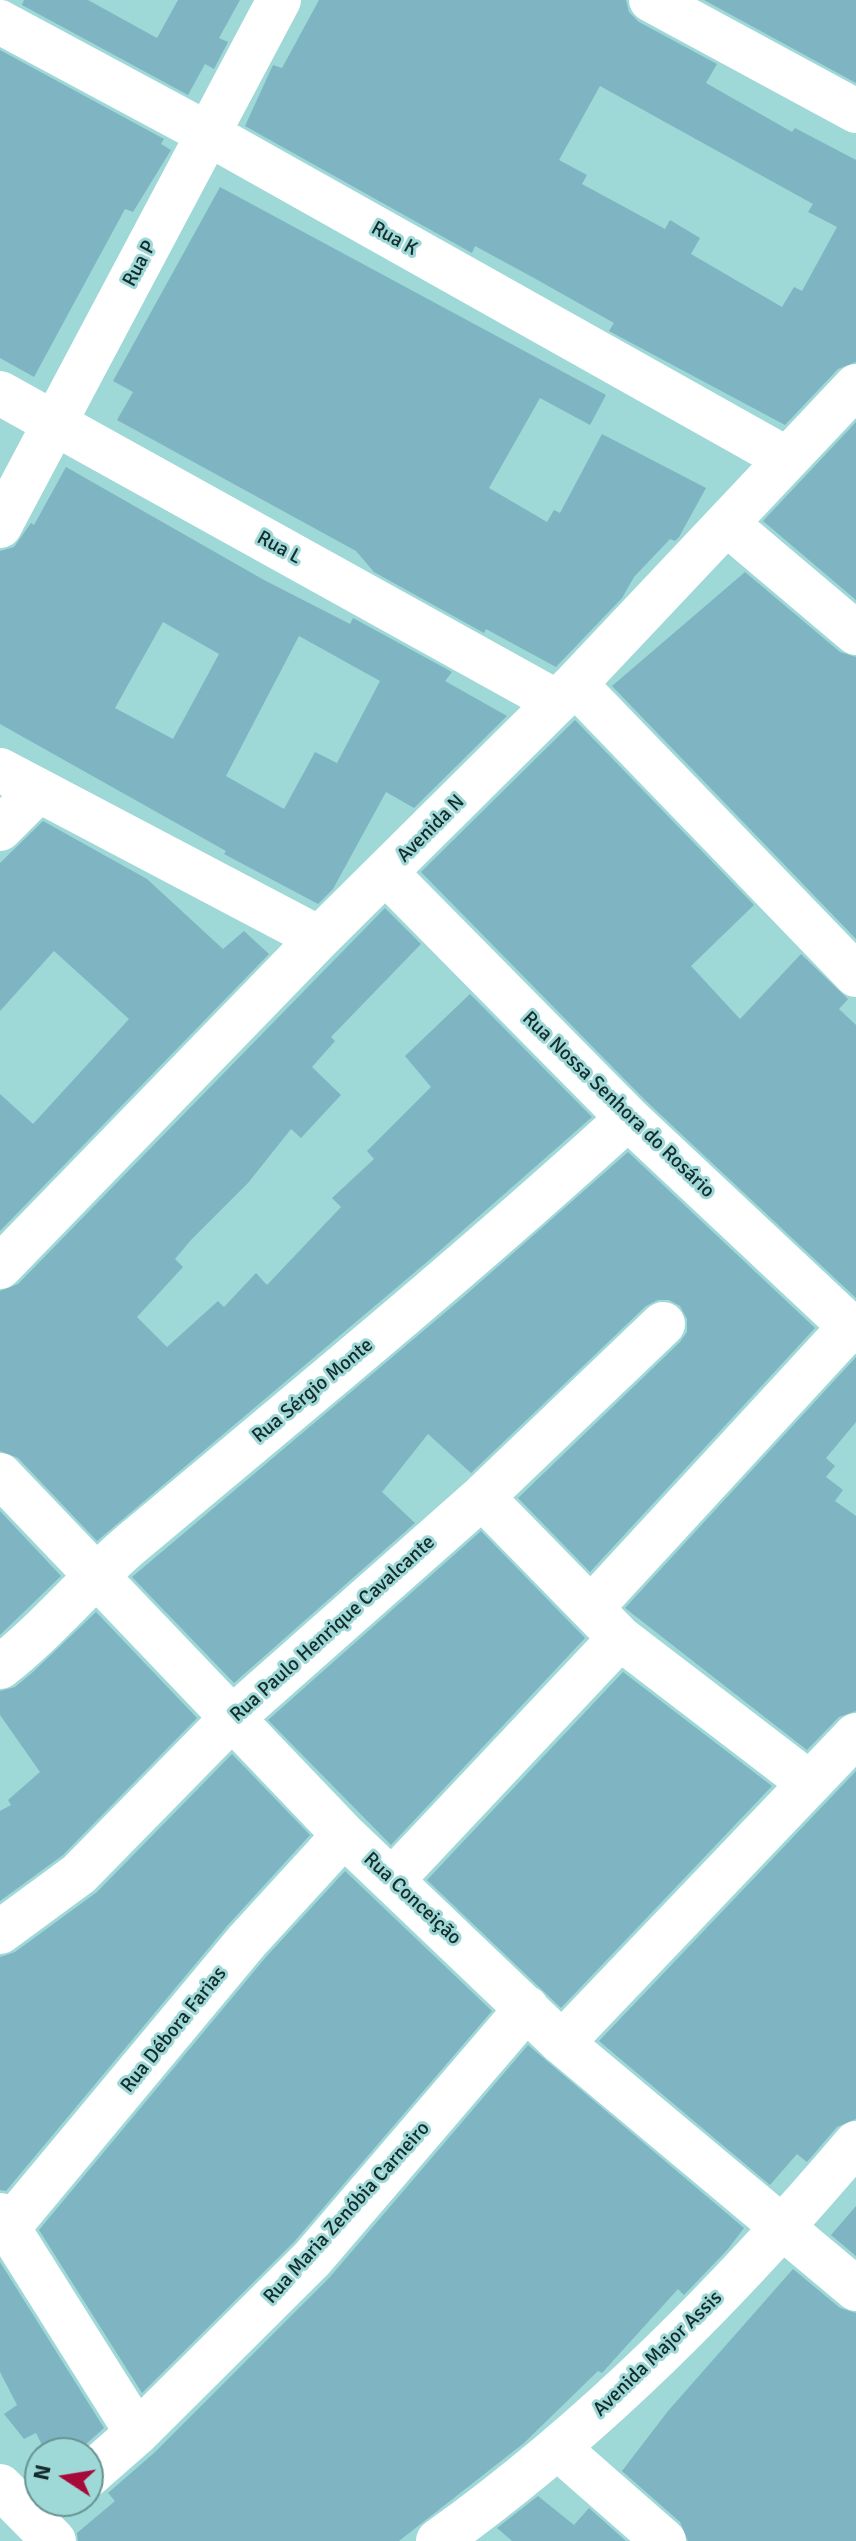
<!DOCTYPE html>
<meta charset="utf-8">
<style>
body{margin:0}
#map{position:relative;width:856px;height:2541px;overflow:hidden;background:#9ed8d7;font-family:Signika,sans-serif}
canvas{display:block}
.north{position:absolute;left:24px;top:2437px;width:80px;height:80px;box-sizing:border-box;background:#9ed8d7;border:2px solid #679393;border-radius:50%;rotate:282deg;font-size:22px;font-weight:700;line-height:32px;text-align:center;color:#152c2c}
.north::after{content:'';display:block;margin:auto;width:28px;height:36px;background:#a50a38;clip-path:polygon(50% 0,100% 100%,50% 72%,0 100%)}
</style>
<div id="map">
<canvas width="856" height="2541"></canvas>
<div class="north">N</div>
</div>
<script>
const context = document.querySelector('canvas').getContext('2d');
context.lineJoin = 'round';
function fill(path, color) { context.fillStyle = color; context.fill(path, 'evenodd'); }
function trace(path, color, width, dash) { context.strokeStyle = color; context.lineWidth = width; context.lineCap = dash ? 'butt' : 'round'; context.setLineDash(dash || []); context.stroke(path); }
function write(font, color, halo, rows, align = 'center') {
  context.font = font + ' Signika,sans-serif'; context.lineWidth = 6; context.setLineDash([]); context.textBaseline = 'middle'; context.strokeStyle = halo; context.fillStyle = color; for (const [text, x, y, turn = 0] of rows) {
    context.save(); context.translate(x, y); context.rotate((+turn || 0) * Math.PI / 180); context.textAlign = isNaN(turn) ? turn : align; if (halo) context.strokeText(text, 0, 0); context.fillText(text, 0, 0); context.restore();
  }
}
const building = new Path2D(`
 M 24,0 L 88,0 L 157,38 L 178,0 L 240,0 L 219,38 L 228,42 L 214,69 L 205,64 L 188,95 L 22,5 Z
 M 319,0 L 626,0 L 629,12 L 639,22 L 717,64 L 706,83 L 792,132 L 795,128 L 856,160 L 856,362 L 838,369 L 785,425 L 609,331 L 614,323 L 534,278 L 475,246 L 472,253 L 245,126 L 273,65 L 282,68 ZM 600,86 L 813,204 L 808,212 L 837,227 L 802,291 L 794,287 L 782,307 L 691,254 L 700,238 L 670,220 L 665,229 L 582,184 L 587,175 L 559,160 Z
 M 704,0 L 856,0 L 856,83 Z
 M 0,50 L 164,139 L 161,144 L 171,150 L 133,212 L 125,209 L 34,377 L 0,358 Z
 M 220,187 L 606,395 L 590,425 L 540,398 L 489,488 L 547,522 L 554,510 L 560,513 L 602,434 L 706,488 L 679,537 L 675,541 L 670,539 L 634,577 L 622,598 L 556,667 L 486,629 L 484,633 L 374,572 L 356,551 L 117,420 L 133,392 L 113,381 Z
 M 856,422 L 856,600 L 763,521 Z
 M 66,467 L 264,580 L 350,624 L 353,618 L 452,672 L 445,681 L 507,716 L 414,808 L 386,792 L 333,889 L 318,904 L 224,854 L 226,851 L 0,724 L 0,551 L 14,547 L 31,523 L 34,525 ZM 163,622 L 219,654 L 173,739 L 115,708 ZM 299,636 L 380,681 L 337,763 L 315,752 L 284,809 L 226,776 Z
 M 745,572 L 840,652 L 856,657 L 856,939 L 612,686 Z
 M 575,720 L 754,905 L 691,966 L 740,1019 L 801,954 L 848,999 L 839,1009 L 856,1025 L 856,1298 L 645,1100 L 421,872 Z
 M 43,821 L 147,879 L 223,949 L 244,931 L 269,954 L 0,1231 L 0,1094 L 33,1124 L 129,1019 L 54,951 L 0,1011 L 0,863 Z
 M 385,908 L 421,944 L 331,1037 L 335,1041 L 312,1067 L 341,1095 L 301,1138 L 291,1129 L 248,1183 L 191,1240 L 175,1259 L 183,1267 L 137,1317 L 167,1347 L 218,1301 L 224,1307 L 256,1273 L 267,1285 L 341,1207 L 332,1198 L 374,1159 L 367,1151 L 431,1087 L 405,1056 L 470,994 L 592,1117 L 428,1261 L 97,1541 L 18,1458 L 0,1451 L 0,1291 L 18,1284 Z
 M 628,1152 L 815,1328 L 590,1572 L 518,1498 L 680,1342 L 687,1332 L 687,1319 L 680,1306 L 669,1300 L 658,1300 L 646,1306 L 471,1473 L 428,1434 L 382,1492 L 415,1523 L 234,1683 L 132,1577 L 461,1299 Z
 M 856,1357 L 856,1422 L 826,1458 L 835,1466 L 826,1477 L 843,1490 L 835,1501 L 856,1516 L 856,1711 L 839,1717 L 807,1750 L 625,1608 Z
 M 0,1511 L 61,1576 L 0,1635 Z
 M 481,1531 L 585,1638 L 391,1845 L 268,1720 Z
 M 96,1612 L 197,1718 L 63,1855 L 0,1901 L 0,1811 L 11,1805 L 8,1800 L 40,1772 L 0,1715 L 0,1691 L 15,1687 L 33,1672 Z
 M 623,1672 L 772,1786 L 561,2008 L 427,1880 Z
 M 232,1754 L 310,1835 L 228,1925 L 6,2191 L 0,2190 L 0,1957 L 15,1952 L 97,1892 Z
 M 856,1771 L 856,2119 L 837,2127 L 807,2162 L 797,2154 L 770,2185 L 599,2041 Z
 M 345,1871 L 492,2011 L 294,2242 L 142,2393 L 39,2230 L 266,1957 Z
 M 528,2045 L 744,2228 L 728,2249 L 684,2295 L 678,2289 L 602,2373 L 598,2371 L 524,2443 L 399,2541 L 78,2541 L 77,2533 L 115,2501 L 108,2493 L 154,2453 L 330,2277 Z
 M 856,2206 L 856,2256 L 831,2235 Z
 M 0,2262 L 104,2428 L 76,2453 L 46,2453 L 36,2433 L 24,2439 L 4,2414 L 17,2405 L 0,2372 Z
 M 793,2269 L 840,2308 L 856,2313 L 856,2541 L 688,2541 L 680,2522 L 622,2471 L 668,2411 Z
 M 538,2496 L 574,2525 L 589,2508 L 626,2541 L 512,2541 L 497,2528 Z`);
const minor = new Path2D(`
 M 651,0 L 856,111
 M 0,22 L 210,135 L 787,459
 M 0,393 L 557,702
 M 727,524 L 856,633
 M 0,526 L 279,0
 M 575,684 L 856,975
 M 0,770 L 319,938
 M 0,829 L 38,791
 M 386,873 L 628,1118 L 856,1332
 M 0,1267 L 319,938 L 575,684 L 856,386
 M 0,1475 L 344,1835 L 562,2043 L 856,2289
 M 482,1497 L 620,1638 L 808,1782
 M 592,1607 L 850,1327
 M 0,1667 C 48,1630 86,1582 132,1543 C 299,1403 467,1265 628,1118
 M 393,1879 L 620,1638
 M 0,1932 L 79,1874 L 230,1720 L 482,1497 L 663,1324
 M 562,2043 L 856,1735
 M 0,2215 L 137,2433
 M 8,2228 L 247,1941 L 344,1835
 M 559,2449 L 664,2541
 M 88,2476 L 137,2433 L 312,2259 L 527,2008
 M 0,2486 L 54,2541
 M 438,2541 C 596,2428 731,2290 856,2143`);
const streetNames = [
 ["Rua K",394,239,29],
 ["Rua P",140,264,-62],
 ["Rua L",279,548,29],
 ["Avenida N",431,829,-45],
 ["Rua Nossa Senhora do Rosário",618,1105,44],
 ["Rua Sérgio Monte",313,1391,-40],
 ["Rua Paulo Henrique Cavalcante",333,1629,-42],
 ["Rua Conceição",412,1899,43],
 ["Rua Débora Farias",174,2030,-51],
 ["Rua Maria Zenóbia Carneiro",347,2213,-48],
 ["Avenida Major Assis",658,2354,-44]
];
fill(building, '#7fb5c2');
trace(minor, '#fff', 44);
write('20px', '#152c2c', '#9ed8d7', streetNames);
</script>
